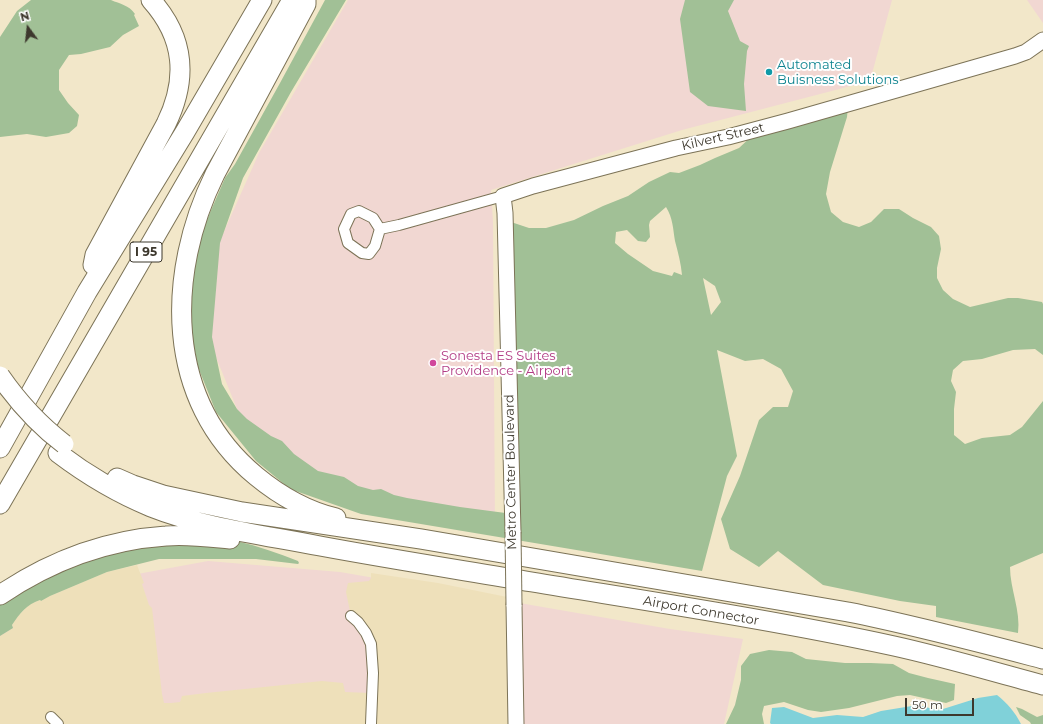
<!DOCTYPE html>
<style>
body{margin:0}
#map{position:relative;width:1043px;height:724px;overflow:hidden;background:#f2e7c9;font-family:Montserrat,sans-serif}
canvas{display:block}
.north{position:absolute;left:8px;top:8px;width:40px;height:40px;-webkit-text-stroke:3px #fff;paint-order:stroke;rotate:345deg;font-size:11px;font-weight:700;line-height:16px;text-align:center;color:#3d382d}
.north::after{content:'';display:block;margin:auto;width:14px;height:18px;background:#3d382d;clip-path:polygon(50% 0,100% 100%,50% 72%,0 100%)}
.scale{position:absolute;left:905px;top:698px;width:69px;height:18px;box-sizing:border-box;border:2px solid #3d382d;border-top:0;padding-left:5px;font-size:12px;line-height:14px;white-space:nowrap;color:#3d382d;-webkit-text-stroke:3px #fff;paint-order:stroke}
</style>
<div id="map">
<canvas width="1043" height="724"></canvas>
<div class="north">N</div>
<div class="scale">50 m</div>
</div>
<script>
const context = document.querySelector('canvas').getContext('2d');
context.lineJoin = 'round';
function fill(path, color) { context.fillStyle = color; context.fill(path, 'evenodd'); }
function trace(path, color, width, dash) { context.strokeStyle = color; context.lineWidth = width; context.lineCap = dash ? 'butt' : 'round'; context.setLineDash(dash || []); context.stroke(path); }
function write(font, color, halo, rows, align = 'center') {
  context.font = font + ' Montserrat,sans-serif'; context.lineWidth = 4; context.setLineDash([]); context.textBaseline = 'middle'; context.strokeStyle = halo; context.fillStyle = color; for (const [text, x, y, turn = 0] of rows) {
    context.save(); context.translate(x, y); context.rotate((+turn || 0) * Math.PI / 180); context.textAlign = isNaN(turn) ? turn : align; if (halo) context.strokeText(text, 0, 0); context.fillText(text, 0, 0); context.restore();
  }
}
const commercial = new Path2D(`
 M 348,0 L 892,0 L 870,81 L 682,130 L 491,190 L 493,222 L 495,530 L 386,516 L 244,426 L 209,340 L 214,254 L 259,153 Z
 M 1027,0 L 1043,0 L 1043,23 Z
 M 208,561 L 340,572 L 670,629 L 743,639 L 724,724 L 0,724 L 0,632 L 94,582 Z`);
const built = new Path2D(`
 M 137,565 L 144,583 L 142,584 L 149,605 L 152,608 L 162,694 L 164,703 L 171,703 L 180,702 L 182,696 L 206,693 L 322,681 L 343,683 L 345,692 L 370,693 L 372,644 L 351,616 L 346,592 L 348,583 L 369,581 L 371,578 L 371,573 L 438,583 L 512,598 L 516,724 L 0,724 L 0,636 L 13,628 L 12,625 L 18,616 L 30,604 L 40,600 L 41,601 L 50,596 L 107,572 Z`);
const green = new Path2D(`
 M 31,0 L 111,0 C 120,4 129,5 135,14 L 134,15 L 139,26 L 123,35 L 110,47 L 81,54 L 69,55 L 59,70 L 59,90 L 68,103 L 79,115 L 77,126 L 69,133 L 46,137 L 27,134 L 0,137 L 0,37 L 17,11 Z
 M 325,0 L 346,0 L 291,92 L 243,178 L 220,243 L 212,337 L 222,384 L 237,409 L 247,419 L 271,436 L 282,441 L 294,454 L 318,471 L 344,477 L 358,486 L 373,490 L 381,489 L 394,495 L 407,498 L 460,507 L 513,514 L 511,222 L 529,228 L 546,228 L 574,220 L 603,206 L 628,196 L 649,182 L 670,172 L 679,173 L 700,165 L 715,158 L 739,148 L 754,134 L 848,107 L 847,117 L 830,172 L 826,194 L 831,212 L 843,222 L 859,227 L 871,222 L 884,209 L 899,209 L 913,218 L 931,227 L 939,236 L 941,249 L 937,268 L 937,278 L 943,290 L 953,299 L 970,307 L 1008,298 L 1018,298 L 1042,302 L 1043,304 L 1043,355 L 1035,349 L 1013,350 L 982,359 L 963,361 L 953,370 L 951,381 L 956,392 L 954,409 L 954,435 L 965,444 L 982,438 L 1010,435 L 1022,427 L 1043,401 L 1043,553 L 1010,567 C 1010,589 1021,611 1018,633 L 936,617 L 936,606 L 900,601 L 823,585 L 778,551 L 759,567 L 730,549 L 721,519 L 740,476 L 759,420 L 773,407 L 788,407 L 793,391 L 781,369 L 763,359 L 745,361 L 717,350 L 737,456 L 727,476 L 702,571 L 361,514 L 290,489 L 256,461 L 216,412 L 198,367 L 184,296 L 199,238 L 225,178 L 235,164 L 280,83 ZM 666,207 C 673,218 673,229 675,241 C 678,252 681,264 682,275 L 674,272 L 672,276 L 653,271 L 628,254 L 615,243 L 616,232 L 627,230 L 638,241 L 646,242 L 650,237 L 649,225 L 650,221 ZM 703,278 L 715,286 L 721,302 L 711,315 Z
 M 685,0 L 734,0 L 728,11 L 740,41 L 749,46 L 747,51 L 744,84 L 746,111 L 708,106 L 690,92 L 680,19 Z
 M 236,541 C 258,546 278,553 298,561 L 299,563 L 298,564 L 256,559 L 159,559 L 107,572 L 50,596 L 41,601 L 40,600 C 26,605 20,613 12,625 L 13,628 L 0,636 L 0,604 L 18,587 L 141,542 Z
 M 769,650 L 792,652 L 806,659 L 845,663 L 871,663 L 893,664 L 909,673 L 928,678 L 955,684 L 954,700 L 946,703 L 910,695 L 897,696 L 849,708 L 821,712 L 808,710 L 784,702 L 764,706 L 762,714 L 764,724 L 726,724 L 735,705 L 741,680 L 741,666 L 750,654 Z
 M 1016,707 L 1022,709 L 1037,717 L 1043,715 L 1043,724 L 1031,724 L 1030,722 L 1020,715 Z`);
const water = new Path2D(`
 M 997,695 C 1007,703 1015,712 1021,724 L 771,724 L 770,723 L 772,708 L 784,707 L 813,718 L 837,715 L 863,717 L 881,711 L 918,705 L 937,710 L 943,709 L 978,698 Z`);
const street = new Path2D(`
 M 380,229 L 375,246 L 369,254 L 362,253 L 348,243 L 344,229 L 351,214 L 359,211 L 373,218 L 380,229 L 399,225 L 503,196
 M 351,616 L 358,622 L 366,633 L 371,644 L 373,673 L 371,724
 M 51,717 L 58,724`);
const secondary = new Path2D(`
 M 513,532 L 505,213 L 503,196 L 533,186 L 676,148 L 728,137 L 788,121 L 1015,56 L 1026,52 L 1043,40
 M 514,605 L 516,724`);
const highway = new Path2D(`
 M 306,0 L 306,4 L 215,174 C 166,274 164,400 256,476 C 279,495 307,511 336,518
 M 93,265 L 95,255 L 166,124 C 188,79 185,38 151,0
 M 0,448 L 87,292 L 185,132 L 262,0
 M 58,453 C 87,475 117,493 151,507 C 204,528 264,535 320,546 C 390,559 461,570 532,582 C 653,602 774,620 894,646 C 944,657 994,672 1043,685
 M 117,478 L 133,485 L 163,495 L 242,512 L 421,539 L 848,612 C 914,625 978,642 1043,659
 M 0,504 L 292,0
 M 0,595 C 49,562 106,540 166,536 C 187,534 209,537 230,539`);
const secondaryBridge = new Path2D(`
 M 513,532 L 514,605`);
const highwayBridge = new Path2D(`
 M 0,376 C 18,402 39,425 64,444`);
const markers = [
 [769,72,4,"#0f9aa8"],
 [433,363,4,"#d1479c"]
];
const shields = [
 [146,252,32]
];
const shieldNames = [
 ["I 95",146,252]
];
const cultureNames = [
 ["Automated",777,65],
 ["Buisness Solutions",777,80]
];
const streetNames = [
 ["Kilvert Street",723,137,-13],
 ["Metro Center Boulevard",511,472,-91],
 ["Airport Connector",701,611,10]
];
const hotelNames = [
 ["Sonesta ES Suites",441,356],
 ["Providence - Airport",441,371]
];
fill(commercial, '#f1d7d2');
fill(built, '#eee0ba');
fill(green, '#a1c096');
fill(water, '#80d1d9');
trace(street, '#7c7357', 12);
trace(secondary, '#7c7357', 17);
trace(highway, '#7c7357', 21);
trace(street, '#fff', 10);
trace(secondary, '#fff', 15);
trace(highway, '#fff', 19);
trace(secondaryBridge, '#7c7357', 17, []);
trace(highwayBridge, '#7c7357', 21, []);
trace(secondaryBridge, '#fff', 15);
trace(highwayBridge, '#fff', 19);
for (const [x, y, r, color] of markers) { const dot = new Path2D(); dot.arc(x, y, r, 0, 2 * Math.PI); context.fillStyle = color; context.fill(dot); trace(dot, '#fff', 1.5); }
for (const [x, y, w] of shields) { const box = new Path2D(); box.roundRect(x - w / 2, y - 10, w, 20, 3); context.fillStyle = '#fff'; context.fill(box); trace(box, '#3d382d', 1); }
write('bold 12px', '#3d382d', null, shieldNames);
write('13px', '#0d838f', '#fff', cultureNames, 'left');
write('13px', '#3d382d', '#fff', streetNames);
write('13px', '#b23c85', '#fff', hotelNames, 'left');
</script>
